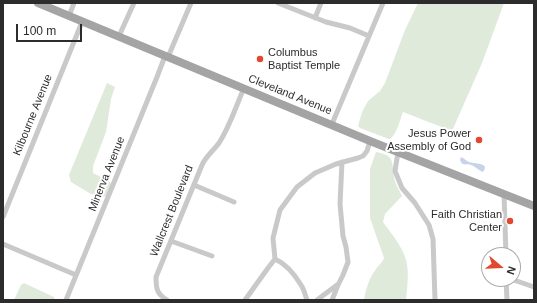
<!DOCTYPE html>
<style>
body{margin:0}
#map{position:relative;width:537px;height:303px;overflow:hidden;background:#fff;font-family:Arial,sans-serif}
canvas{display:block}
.frame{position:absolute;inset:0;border:4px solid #2c2c2c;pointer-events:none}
.north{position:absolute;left:481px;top:247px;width:40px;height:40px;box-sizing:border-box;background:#fff;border:1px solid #ababab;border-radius:50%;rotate:109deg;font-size:11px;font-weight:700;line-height:16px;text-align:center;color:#2c2c2c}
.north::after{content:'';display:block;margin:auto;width:14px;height:18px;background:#e2482f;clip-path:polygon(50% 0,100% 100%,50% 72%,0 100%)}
.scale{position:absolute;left:16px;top:24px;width:66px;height:18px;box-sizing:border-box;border:2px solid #2c2c2c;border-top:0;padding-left:5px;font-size:12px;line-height:14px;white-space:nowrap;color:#2c2c2c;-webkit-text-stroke:3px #fff;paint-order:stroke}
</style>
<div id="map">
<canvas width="537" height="303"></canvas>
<div class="frame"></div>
<div class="north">N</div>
<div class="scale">100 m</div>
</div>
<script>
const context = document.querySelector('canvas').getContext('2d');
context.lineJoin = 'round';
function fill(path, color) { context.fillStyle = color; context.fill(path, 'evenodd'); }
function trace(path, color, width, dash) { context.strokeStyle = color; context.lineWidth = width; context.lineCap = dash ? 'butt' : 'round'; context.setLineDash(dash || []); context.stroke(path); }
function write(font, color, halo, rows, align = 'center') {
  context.font = font + ' Arial,sans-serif'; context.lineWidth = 4; context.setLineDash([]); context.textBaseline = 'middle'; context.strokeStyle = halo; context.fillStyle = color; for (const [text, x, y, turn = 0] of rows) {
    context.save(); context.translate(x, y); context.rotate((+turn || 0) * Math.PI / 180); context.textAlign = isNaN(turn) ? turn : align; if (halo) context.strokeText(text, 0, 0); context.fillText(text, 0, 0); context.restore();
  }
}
const green = new Path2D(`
 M 418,3 L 504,3 L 482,63 L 452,131 L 403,112 C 400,119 397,136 389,139 L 360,128 L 358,126 L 362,112 L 368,101 L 380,91 L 385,83 L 405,30 Z
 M 107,83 L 115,87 L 111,99 L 106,132 L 93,166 L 93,173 L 109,181 L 111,184 L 109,193 L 104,197 L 91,194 L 71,182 L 69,175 Z
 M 376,152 C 397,155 391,165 395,181 C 396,186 400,191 402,196 L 385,214 L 383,222 C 391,233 406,251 407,265 C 409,275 407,290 406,300 L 364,300 C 366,289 369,278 376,269 C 379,265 382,263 384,258 L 370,218 L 370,169 Z
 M 24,283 L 54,297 L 55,300 L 14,300 L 21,285 Z`);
const water = new Path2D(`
 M 461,157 C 464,158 465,160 469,162 C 473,164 491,162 483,172 C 478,170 475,166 471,165 C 465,163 463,167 460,160 Z`);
const street = new Path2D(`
 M 278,3 L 326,22 L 350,28 L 369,36
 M 69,16 L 74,3
 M 315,18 L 321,3
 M 119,36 L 134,3
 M 168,57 L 191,3
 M 332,124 L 383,3
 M 398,152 L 395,171 L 402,188 L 415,203 L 429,225 L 433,239 L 435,300
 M 194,185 L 234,202
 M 504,194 L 506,255
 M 3,217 L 82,22
 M 171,241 L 212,256
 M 3,244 L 76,275
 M 275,259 C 286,264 295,275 301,285 C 304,289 305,295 307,300
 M 506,279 L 507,300
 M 511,279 L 534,287
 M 66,300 L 157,77 L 165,56
 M 167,300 C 157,294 156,289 156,277 L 202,165 C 206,156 214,150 219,143 C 230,126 236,106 244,88
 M 245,300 L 268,268 L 275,259 L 273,238 L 280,210 L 297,187 L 315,173 L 336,164 L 358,158 L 363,156 L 367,151 L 370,141
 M 317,300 L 337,285
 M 332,300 L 338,285 L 343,275 L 348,262 L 346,247 L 343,236 L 340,204 L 342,162`);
const primary = new Path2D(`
 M 38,3 L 370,141 L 534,206`);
const markers = [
 [260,59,4,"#e2482f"],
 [479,140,4,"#e2482f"],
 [510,221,4,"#e2482f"]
];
const poiNames = [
 ["Columbus",268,53,"left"],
 ["Baptist Temple",268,66,"left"],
 ["Jesus Power",471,134],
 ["Assembly of God",471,147],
 ["Faith Christian",502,215],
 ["Center",502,228]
];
const streetNames = [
 ["Cleveland Avenue",290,95,22],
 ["Kilbourne Avenue",33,115,-68],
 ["Minerva Avenue",107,174,-68],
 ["Wallcrest Boulevard",172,211,-68]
];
fill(green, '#dfeada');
fill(water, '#c6d4ea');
trace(street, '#c9c9c9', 5);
trace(primary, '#a4a4a4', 8);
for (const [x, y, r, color] of markers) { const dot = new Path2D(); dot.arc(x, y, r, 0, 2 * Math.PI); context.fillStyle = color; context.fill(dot); trace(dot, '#fff', 1.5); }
write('11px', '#2c2c2c', '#fff', poiNames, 'right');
write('11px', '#2c2c2c', '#fff', streetNames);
</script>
